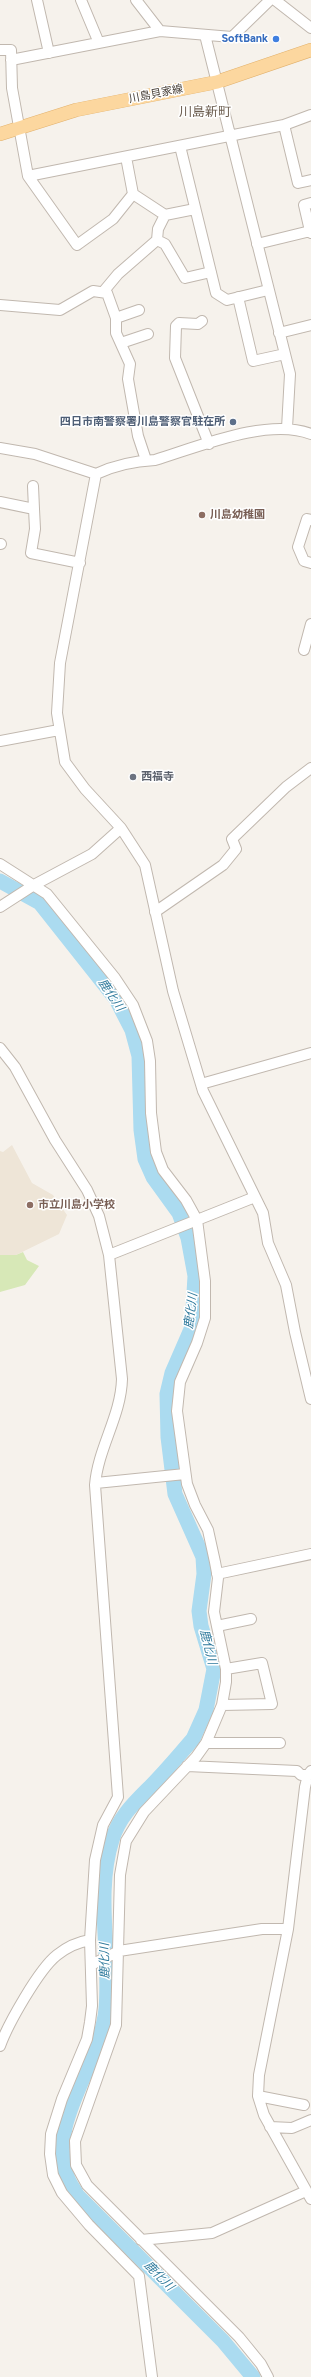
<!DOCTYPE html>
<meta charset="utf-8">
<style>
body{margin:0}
canvas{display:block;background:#f6f2ec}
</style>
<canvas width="311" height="2377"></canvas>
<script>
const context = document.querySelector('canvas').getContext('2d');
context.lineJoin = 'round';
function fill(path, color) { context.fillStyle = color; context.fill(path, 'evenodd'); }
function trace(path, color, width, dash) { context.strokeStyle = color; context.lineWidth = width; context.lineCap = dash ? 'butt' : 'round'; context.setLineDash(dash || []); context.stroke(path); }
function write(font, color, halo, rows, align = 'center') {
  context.font = font + ' Figtree,"Noto Sans JP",sans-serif'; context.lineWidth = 3; context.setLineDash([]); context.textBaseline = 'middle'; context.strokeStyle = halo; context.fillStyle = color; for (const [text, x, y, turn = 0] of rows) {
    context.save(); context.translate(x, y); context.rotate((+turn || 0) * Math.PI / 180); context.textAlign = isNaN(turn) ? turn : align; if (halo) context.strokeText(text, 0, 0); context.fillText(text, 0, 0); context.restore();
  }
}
const education = new Path2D(`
 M 12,1145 L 32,1183 L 53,1195 L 67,1215 L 59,1234 L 16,1255 L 0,1255 L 0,1151 L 3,1152 Z`);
const green = new Path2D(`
 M 23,1252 L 27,1260 L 39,1266 L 25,1285 L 0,1292 L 0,1255 L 16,1255 Z`);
const river = new Path2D(`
 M 0,881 L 40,903 L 116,999 L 132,1030 L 139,1056 L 141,1130 L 145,1159 L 153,1177 L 179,1213 L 188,1238 L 195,1276 L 192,1327 L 172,1373 L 167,1394 L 168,1437 L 175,1494 L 203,1557 L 204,1574 L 199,1611 L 201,1626 L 214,1669 L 206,1710 L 193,1739 C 179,1755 165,1772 150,1787 C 134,1803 119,1817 112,1840 C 95,1893 111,1954 106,2009 C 101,2063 46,2123 67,2176 C 69,2183 74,2189 77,2195 L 223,2341 L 253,2377`);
const minor = new Path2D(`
 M 37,0 L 49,53
 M 81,0 L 99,43
 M 136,0 L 160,31
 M 275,0 L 311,28
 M 205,35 L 290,374 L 287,428
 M 0,50 L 11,50 L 12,88 L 28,176 L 77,245 L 113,219 L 133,194 L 126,157
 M 11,60 L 160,31 L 232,37 L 270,0
 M 284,125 L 298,183 L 311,180
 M 180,146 L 216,293 L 227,300 L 268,290
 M 28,176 L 284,125 L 311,115
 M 133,194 L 165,215 L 195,209
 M 165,215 L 158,229 L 157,240 L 165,244 L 185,278 L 211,272
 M 310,231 L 304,205 L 311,203
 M 257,244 L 310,231 L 311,233
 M 103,292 L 118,274 L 157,240
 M 238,297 L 253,361 L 285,354
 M 0,305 L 60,310 L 93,291 L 107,293 L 116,318 L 116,333 L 130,364 L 128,379 L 138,436 L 146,460
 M 116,318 L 139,310
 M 202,321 L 198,324 L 179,323 L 176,326 L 175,358 L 209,444
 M 279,333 L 311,325
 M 121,343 L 148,334
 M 0,448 L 35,454 L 96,474 C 115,465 135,461 155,460 C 198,447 268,417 311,434
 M 96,474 L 60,663 L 57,713 L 65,762 L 85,789 L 121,828 L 145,865 L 173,991 L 203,1091 L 263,1213 L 268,1243 L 286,1285 L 295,1332 L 311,1399
 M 33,486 L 34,509
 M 0,502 L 34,509 L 35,529 L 31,553 L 80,563
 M 311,520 L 307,519 L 298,547 L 304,561 L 311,563
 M 0,544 L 1,544
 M 304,650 L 311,624
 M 0,741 L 59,730
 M 0,864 L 47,894 L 115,978 L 133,1005 L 147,1041 L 150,1061 L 151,1113 L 156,1152 L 163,1170 L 186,1200 L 197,1220 L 205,1281 L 205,1318 L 197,1343 L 180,1382 L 177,1411 L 187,1484 L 195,1505 L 208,1530 L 215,1562 L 218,1578 L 214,1612 L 226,1669 L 226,1682 L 222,1705 L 206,1743 L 196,1757 L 144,1812 L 126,1841 L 120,1875 L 116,2025 L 75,2141 L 76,2165 L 87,2185 L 239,2337 L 261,2364 L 268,2377
 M 0,907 L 34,885 L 92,854 L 121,828
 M 155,912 L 223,865 L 236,849 L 232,839 L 286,787 L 311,768
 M 0,1048 L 15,1067 L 55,1140 L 87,1190 L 99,1216 L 109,1255 L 122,1379 C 121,1416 98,1448 95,1485 L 118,1797 L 103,1825 L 95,1860 L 90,1940 L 92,2006 L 90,2022 L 87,2039 L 62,2099 L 51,2134 L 50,2154 L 53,2175 L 62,2193 L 89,2225 L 139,2276 L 152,2377
 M 201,1084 L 311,1053
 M 109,1255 L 255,1197
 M 96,1483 L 185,1474
 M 217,1574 L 311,1554
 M 217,1626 L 251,1619
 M 222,1705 L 272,1704 L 262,1663 L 226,1669
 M 206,1743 L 280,1743
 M 187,1766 L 297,1771 L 301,1775 L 308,1775
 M 311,1771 L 308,1775 L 305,1787 L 288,1929 L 259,2075 L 258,2096 L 264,2115 L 311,2199
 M 91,1965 L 119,1951 L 262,1929 L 288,1929
 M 0,2046 C 8,2024 39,1969 57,1955 C 67,1947 78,1942 90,1940
 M 258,2096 L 304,2105
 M 270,2127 L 292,2128 L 311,2120
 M 141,2240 L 212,2233 L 306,2191`);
const major = new Path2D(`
 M 0,134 L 76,110 L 217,82 L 311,50`);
const markers = [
 [276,39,4,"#3f7fe0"],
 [233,422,4,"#5c6f8a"],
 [202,515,4,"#8d6e63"],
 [133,777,4,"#6b7280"],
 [30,1205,4,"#8d6e63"]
];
const shopNames = [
 ["SoftBank",268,39]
];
const streetNames = [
 ["川島貝家線",156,94,-11]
];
const serviceNames = [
 ["四日市南警察署川島警察官駐在所",225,422]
];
const educationNames = [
 ["川島幼稚園",210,515],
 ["市立川島小学校",38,1205]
];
const worshipNames = [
 ["西福寺",141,777]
];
const waterNames = [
 ["鹿化川",111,995,56],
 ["鹿化川",191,1311,-83],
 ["鹿化川",208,1647,76],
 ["鹿化川",105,1961,-91],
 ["鹿化川",159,2276,45]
];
const quarterNames = [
 ["川島新町",205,112]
];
fill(education, '#eee5d7');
fill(green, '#d7e8b7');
trace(river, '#abdbf0', 15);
trace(minor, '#c1b8af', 12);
trace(major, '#e2b26e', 14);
trace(minor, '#fff', 10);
trace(major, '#fcd79f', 13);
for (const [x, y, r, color] of markers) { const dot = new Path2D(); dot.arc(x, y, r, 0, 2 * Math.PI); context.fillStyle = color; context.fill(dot); trace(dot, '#fff', 1.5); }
write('bold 11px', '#366cbe', '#fff', shopNames, 'right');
write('11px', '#4a423a', '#fff', streetNames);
write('bold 11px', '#4e5e75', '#fff', serviceNames, 'right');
write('bold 11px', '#785e54', '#fff', educationNames, 'left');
write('bold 11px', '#5b616d', '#fff', worshipNames, 'left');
write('italic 12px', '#2f7a9c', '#fff', waterNames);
write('13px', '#6d5f51', '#fff', quarterNames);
</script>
